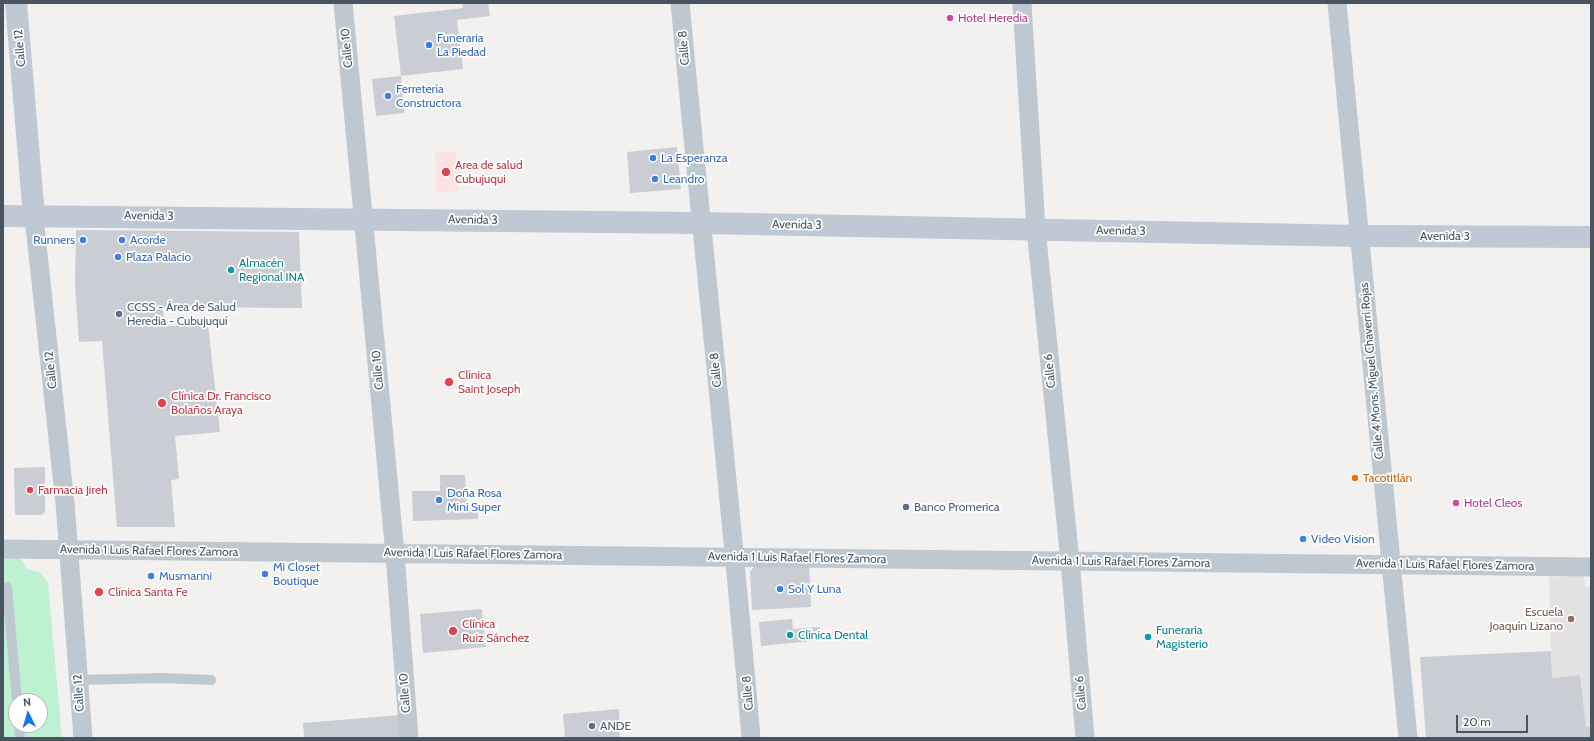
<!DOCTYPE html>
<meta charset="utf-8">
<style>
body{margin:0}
#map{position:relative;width:1594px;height:741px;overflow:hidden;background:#f3f0f0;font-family:Cabin,sans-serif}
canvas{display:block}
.frame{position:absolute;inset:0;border:4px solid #48545f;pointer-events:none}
.north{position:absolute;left:8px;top:693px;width:40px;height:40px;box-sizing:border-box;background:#fff;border:1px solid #b6bbbf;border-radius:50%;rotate:355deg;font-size:11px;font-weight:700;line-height:16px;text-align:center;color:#48545f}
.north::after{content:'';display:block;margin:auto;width:14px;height:18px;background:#1376ea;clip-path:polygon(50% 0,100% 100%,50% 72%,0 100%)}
.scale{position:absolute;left:1456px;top:715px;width:72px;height:18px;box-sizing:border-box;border:2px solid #48545f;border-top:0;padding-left:5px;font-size:12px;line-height:14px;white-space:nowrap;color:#48545f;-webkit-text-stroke:3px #fff;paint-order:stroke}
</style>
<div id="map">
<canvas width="1594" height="741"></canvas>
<div class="frame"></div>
<div class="north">N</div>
<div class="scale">20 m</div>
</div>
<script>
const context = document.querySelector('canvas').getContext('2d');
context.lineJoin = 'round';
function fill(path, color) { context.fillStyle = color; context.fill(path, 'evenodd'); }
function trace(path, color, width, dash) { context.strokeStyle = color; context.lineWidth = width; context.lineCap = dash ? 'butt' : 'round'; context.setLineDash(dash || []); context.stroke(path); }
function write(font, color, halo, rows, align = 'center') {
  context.font = font + ' Cabin,sans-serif'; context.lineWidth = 3.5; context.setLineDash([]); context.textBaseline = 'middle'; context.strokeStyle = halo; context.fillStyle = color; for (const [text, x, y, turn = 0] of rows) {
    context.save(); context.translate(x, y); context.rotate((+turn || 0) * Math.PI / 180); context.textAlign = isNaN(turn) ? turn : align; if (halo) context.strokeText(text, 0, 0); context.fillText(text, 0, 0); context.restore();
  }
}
const education = new Path2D(`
 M 1584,575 L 1585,587 L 1591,587 L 1591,727 L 1586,727 L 1580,675 L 1552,678 L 1549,577 Z`);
const medical = new Path2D(`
 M 456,151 L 458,191 L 436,193 L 435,153 Z`);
const green = new Path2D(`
 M 17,552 L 27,569 L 41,573 L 48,583 L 62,738 L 3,738 L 3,553 ZM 16,701 L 40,701 L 40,725 L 16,725 Z`);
const building = new Path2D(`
 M 462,3 L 488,3 L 490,16 L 457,20 L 463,69 L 401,76 L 394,16 L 463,8 Z
 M 401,76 L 404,113 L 376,116 L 372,79 Z
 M 677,147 L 681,189 L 630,193 L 627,152 Z
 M 76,230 L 299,232 L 302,308 L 163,307 L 164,326 L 208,325 L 220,432 L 175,436 L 179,479 L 171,480 L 175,527 L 117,527 L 102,341 L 79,342 L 75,284 Z
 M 45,467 L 45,512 L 42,515 L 15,515 L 14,468 Z
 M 440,475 L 465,475 L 467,508 L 478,508 L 478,519 L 413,521 L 412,491 L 440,491 Z
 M 809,561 L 811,607 L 752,610 L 750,572 L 757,563 Z
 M 482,609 L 486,647 L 423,653 L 420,614 Z
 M 792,619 L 793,629 L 820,627 L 821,640 L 761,646 L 759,622 Z
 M 1551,651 L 1552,678 L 1580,675 L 1586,727 L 1591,727 L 1591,738 L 1426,738 L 1420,657 Z
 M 619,709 L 620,738 L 565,738 L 563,714 Z
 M 400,715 L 402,738 L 304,738 L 303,723 Z`);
const lane = new Path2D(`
 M 7,587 L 17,701
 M 78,680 L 162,678 L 211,680
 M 19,725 L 20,738`);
const street = new Path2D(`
 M 343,3 L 395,554 L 409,738
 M 680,3 C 703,248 730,493 751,738
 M 1022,3 L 1036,229 L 1070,561 L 1085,738
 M 1337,3 L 1408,738
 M 34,217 L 65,503 L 83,738
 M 3,549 L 1591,567`);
const secondary = new Path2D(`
 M 16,3 L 34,217
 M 3,216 L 700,223 L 1359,236 L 1591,237`);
const markers = [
 [950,18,4,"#d1479c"],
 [429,45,4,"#3f7fe0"],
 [388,96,4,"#3f7fe0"],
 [653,158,4,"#3f7fe0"],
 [446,172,5,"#e0444e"],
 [655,179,4,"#3f7fe0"],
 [83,240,4,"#3f7fe0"],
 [122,240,4,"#3f7fe0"],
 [118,257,4,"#3f7fe0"],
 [231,270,4,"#0f9aa8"],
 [119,314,4,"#5c6f8a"],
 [449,382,5,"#e0444e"],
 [162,403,5,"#e0444e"],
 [1355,478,4,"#e8710a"],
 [30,490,4,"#e0444e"],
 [439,500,4,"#3f7fe0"],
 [1456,503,4,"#d1479c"],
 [906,507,4,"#5c6f8a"],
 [1303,539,4,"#3f7fe0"],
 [265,574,4,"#3f7fe0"],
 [151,576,4,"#3f7fe0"],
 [780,589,4,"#3f7fe0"],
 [99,592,5,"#e0444e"],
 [1571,619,4,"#8d6e63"],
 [453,631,5,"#e0444e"],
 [790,635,4,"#0f9aa8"],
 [1148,637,4,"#0f9aa8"],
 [592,726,4,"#5c6f8a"]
];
const hotelNames = [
 ["Hotel Heredia",958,18],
 ["Hotel Cleos",1464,503]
];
const shopNames = [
 ["Funeraria",437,38],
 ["La Piedad",437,52],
 ["Ferretería",396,89],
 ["Constructora",396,103],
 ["La Esperanza",661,158],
 ["Leandro",663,179],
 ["Runners",75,240,"right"],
 ["Acorde",130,240],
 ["Plaza Palacio",126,257],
 ["Doña Rosa",447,493],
 ["Mini Super",447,507],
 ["Video Vision",1311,539],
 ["Mi Closet",273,567],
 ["Boutique",273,581],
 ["Musmanni",159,576],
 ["Sol Y Luna",788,589]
];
const streetNames = [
 ["Calle 12",20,48,-95],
 ["Calle 10",347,48,-95],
 ["Calle 8",684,48,-95],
 ["Avenida 3",149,216,1],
 ["Avenida 3",473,220,1],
 ["Avenida 3",797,225,1],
 ["Avenida 3",1121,231,1],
 ["Avenida 3",1445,236],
 ["Calle 12",51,370,-96],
 ["Calle 10",378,370,-95],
 ["Calle 8",716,370,-96],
 ["Calle 6",1050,371,-96],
 ["Calle 4 Mons. Miguel Chaverri Rojas",1372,371,-95],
 ["Avenida 1 Luis Rafael Flores Zamora",149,551,1],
 ["Avenida 1 Luis Rafael Flores Zamora",473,554,1],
 ["Avenida 1 Luis Rafael Flores Zamora",797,558,1],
 ["Avenida 1 Luis Rafael Flores Zamora",1121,562,1],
 ["Avenida 1 Luis Rafael Flores Zamora",1445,565,1],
 ["Calle 12",79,693,-94],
 ["Calle 10",405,693,-94],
 ["Calle 8",748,693,-95],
 ["Calle 6",1081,693,-95]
];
const healthNames = [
 ["Area de salud",455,165],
 ["Cubujuqui",455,179],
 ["Clínica",458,375],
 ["Saint Joseph",458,389],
 ["Clínica Dr. Francisco",171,396],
 ["Bolaños Araya",171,410],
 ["Farmacia Jireh",38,490],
 ["Clínica Santa Fe",108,592],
 ["Clínica",462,624],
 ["Ruiz Sánchez",462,638]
];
const cultureNames = [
 ["Almacén",239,263],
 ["Regional INA",239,277],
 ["Funeraria",1156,630],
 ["Magisterio",1156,644],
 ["Clínica Dental",798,635]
];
const serviceNames = [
 ["CCSS - Área de Salud",127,307],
 ["Heredia - Cubujuquí",127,321],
 ["Banco Promerica",914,507],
 ["ANDE",600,726]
];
const foodNames = [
 ["Tacotitlán",1363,478]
];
const educationNames = [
 ["Escuela",1563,612],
 ["Joaquín Lizano",1563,626]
];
fill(education, '#e4e1e2');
fill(medical, '#fce3e1');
fill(green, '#bef1d1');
fill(building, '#cacdd3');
trace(lane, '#bec8d0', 10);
trace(street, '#bec8d0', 19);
trace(secondary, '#bec9d5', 22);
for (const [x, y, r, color] of markers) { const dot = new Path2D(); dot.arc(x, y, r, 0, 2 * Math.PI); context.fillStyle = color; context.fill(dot); trace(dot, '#fff', 1.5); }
write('12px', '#b23c85', '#fff', hotelNames, 'left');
write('12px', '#366cbe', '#fff', shopNames, 'left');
write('12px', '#48545f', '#fff', streetNames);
write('12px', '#be3a42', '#fff', healthNames, 'left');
write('12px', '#0d838f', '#fff', cultureNames, 'left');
write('12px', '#4e5e75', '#fff', serviceNames, 'left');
write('12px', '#c56008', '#fff', foodNames, 'left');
write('12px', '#785e54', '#fff', educationNames, 'right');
</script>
